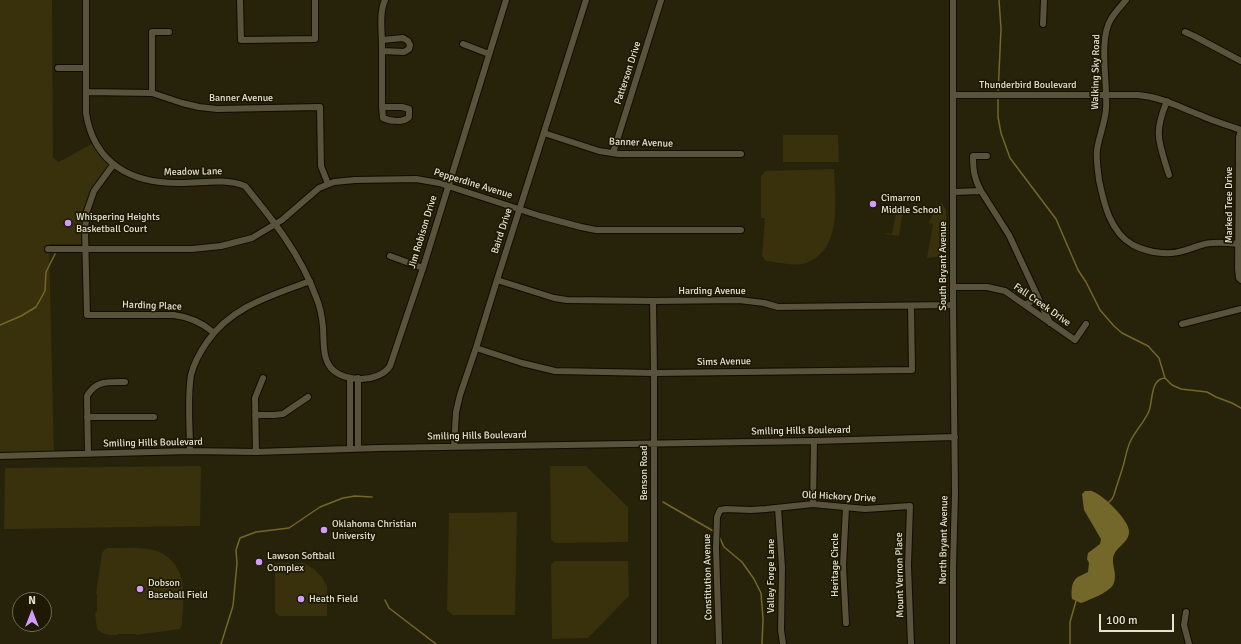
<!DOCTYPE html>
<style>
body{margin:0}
#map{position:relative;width:1241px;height:644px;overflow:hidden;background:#27220a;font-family:Signika,sans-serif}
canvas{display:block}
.north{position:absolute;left:12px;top:592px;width:40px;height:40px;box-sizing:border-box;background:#1e1903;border:1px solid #6d6956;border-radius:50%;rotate:0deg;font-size:11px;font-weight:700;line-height:16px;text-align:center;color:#e4e2d3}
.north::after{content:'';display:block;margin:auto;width:14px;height:18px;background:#d29cfd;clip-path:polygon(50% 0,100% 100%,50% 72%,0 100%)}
.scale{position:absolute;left:1099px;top:614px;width:75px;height:18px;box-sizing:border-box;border:2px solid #e4e2d3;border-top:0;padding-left:5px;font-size:12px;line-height:14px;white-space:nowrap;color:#e4e2d3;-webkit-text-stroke:3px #1e1903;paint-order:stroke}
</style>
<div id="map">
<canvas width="1241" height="644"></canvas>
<div class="north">N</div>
<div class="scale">100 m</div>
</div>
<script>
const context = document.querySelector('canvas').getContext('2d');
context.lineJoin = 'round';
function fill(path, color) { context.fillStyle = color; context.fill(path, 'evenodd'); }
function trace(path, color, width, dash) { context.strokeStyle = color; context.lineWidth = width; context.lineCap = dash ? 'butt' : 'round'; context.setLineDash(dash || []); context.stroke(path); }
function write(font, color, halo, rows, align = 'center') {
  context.font = font + ' Signika,sans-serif'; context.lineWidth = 3.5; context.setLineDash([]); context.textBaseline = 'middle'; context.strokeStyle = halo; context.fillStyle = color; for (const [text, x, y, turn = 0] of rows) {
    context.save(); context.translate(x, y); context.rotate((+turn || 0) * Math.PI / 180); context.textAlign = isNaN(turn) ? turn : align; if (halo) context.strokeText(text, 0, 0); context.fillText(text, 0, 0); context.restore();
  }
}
const green = new Path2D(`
 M 0,0 L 52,0 L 53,158 L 59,162 L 95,142 L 113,165 L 91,198 L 86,244 L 49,244 L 54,455 L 0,455 Z
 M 783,135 L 838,135 L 839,162 L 783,162 Z
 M 834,169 C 835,199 843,250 806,263 C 794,267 778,262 766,261 L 762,256 L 765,218 L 761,218 L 761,176 L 766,171 Z
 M 942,203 L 946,210 L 946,256 L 927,258 L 933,224 L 929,223 L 936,206 Z
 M 897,207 L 903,208 L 903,210 L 899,236 L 885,234 L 885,233 L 892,234 Z
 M 199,466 L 201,467 L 200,526 L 4,529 L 5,469 L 6,468 Z
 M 550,466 L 586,466 L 628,507 L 628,542 L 555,543 L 551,539 Z
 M 517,512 L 515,615 L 453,615 L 447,610 L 449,513 Z
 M 108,548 C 121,548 135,547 149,549 C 155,550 161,552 166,556 C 189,572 183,601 182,625 L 180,629 L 136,635 L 136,634 L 118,634 L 118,635 C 109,635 103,635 97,629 L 95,613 L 97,612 L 97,594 L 96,594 L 102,553 L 105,549 Z
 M 555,561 L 628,561 L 629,596 L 588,638 L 552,639 L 551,565 Z
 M 275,563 L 304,563 L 314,569 L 322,577 L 327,586 L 327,616 L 279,616 L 275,612 Z`);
const water = new Path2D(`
 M 1085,491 C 1088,491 1091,490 1094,492 C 1104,496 1130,521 1129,532 C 1129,543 1115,547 1113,558 C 1112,567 1118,575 1113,585 C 1108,593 1089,600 1081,603 L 1072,599 C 1071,592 1071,581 1078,577 C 1081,575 1085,574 1088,572 L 1089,563 L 1087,559 L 1088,553 L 1100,544 L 1101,539 L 1084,510 L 1082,494 Z`);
const stream = new Path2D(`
 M 998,94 L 1001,29 L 999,0
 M 998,98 L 998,117 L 1001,133 L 1010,158 L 1056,219 L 1078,270 L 1086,282 L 1100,310 L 1114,326 L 1122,333 L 1148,346 L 1159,358 L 1165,378 L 1172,385 L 1181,389 L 1207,392 L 1216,397 L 1232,403 L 1241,408
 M 0,325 L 21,316 L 36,307 L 45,291 L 46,272 L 55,254
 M 663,502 L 715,532
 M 1108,503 L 1112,499 L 1114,495 C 1117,484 1121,474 1124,463 C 1126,455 1127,448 1131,440 C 1136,430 1145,421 1149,411 C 1153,401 1150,379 1165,378
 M 719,536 L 724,547 L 742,562 L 754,579 L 761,593 L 763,619 L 762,644
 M 385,600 L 389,608 L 436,644
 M 221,644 L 233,606 L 237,563 L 236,550 L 240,538 L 256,532 L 289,528 L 320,507 L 343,498 L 355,496 L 372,497
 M 1070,644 L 1070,622 L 1076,601`);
const minor = new Path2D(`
 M 86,0 L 86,113 C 94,164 132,184 181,183 C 203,183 224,178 245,186 C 273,220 301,255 316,297 C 320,306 322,317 323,327 C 324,340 322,357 331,368 C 344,383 379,383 390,366 L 423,268 L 506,0
 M 240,0 L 241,40 L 315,39 L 315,0
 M 953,0 L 953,305 L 955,493 L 953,567 L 953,644
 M 1126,0 C 1121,6 1115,12 1111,19 C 1098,40 1108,84 1106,109 C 1105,123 1099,136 1097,150 C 1096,161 1098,170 1099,180 C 1104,204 1110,232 1133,245 C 1149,253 1169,256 1186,250 C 1194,248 1203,243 1212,243 C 1221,242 1230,243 1239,244
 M 1043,24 L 1044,0
 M 1185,32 L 1194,36 L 1241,61
 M 382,40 L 403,38 L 408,41 L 410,45 L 409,49 L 404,52 L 382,51
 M 463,44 L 489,54
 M 58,68 L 86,68
 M 86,92 L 152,93 L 182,103 L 199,107 L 217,109 L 320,107 L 321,166 L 328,184
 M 152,93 L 152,32 L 169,32
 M 953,95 L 1138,95 C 1161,97 1179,107 1200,115 C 1213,121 1227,125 1241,130
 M 1167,101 C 1153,134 1159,142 1169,175
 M 382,107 L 402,107 L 409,109 L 409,117 C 404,123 389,121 383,118 L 382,107 C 382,87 382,66 382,46 C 382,31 379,13 385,0
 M 1241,130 L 1239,137 L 1239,145 L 1238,269 L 1239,278 L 1241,280
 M 544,133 L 599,151 L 619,154 L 741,154
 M 613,153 L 661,0
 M 113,165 L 94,191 L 87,211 L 85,230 L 87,315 L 174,315 C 190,317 201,322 213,332
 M 981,191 C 974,179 973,169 973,156 L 987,156
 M 953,192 L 981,191 L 1009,235 L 1050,323
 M 48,249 L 192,249 L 221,246 L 252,238 L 282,220 L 319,188 L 334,182 L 355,180 L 416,179 L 439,183 L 540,216 L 581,227 L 596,230 L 741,230
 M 390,256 L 423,268
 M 497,280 L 554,298 L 567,300 L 653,301 L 739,300 L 764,303 L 778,307 L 953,305
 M 953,287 L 987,287 L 1005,291 L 1075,340 L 1086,324
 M 653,301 L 654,373 L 654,644
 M 1024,304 C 1033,303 1036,299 1035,291
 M 1182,324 L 1241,309
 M 476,348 L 522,363 L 555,371 L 654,373 L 912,370 L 911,306
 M 255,415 L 274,415 L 283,414 L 308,397
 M 87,417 L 154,417
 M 454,447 L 456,412 L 460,395 L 476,348 L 497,280 L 586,0
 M 358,448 L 358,378
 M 350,449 L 350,378
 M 190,451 C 190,426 187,400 191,375 C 194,363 200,352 207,342 C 232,306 271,296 310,281
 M 256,452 L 255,398 L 263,378
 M 88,454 L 87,396 C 96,380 108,382 125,382
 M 0,456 L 190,451 L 256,452 L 379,448 L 814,441 L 955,437
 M 813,504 L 814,441
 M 846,507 L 843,566 L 846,623
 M 778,508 L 782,568 L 781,630 L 783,644
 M 1186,612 L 1184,625 L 1189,644
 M 719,644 L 716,548 L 717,517 L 720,510 L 726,509 L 751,510 L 766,509 L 813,504 L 865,509 L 910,506 L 908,566 L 911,644`);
const markers = [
 [873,204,4,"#d29cfd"],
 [68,223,4,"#d29cfd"],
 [324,530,4,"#d29cfd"],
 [259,562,4,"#d29cfd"],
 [140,589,4,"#d29cfd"],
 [301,599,4,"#d29cfd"]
];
const streetNames = [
 ["Walking Sky Road",1096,72,-89],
 ["Patterson Drive",628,73,-72],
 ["Thunderbird Boulevard",1028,85],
 ["Banner Avenue",241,98],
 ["Banner Avenue",641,143,2],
 ["Meadow Lane",193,172,-1],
 ["Pepperdine Avenue",473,184,17],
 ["Marked Tree Drive",1229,205,-90],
 ["Baird Drive",502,231,-72],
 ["Jim Robison Drive",423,232,-73],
 ["South Bryant Avenue",943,266,-90],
 ["Harding Avenue",712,291],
 ["Fall Creek Drive",1042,305,35],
 ["Harding Place",152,306,2],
 ["Sims Avenue",724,362,-1],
 ["Smiling Hills Boulevard",801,431,-1],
 ["Smiling Hills Boulevard",477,436,-1],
 ["Smiling Hills Boulevard",153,443,-1],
 ["Benson Road",644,473,-90],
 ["Old Hickory Drive",839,497,3],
 ["North Bryant Avenue",944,540,-89],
 ["Heritage Circle",835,565,-90],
 ["Mount Vernon Place",900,575,-91],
 ["Valley Forge Lane",771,576,-90],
 ["Constitution Avenue",708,577,-91]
];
const poiNames = [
 ["Cimarron",881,198],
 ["Middle School",881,210],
 ["Whispering Heights",76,217],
 ["Basketball Court",76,229],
 ["Oklahoma Christian",332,524],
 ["University",332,536],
 ["Lawson Softball",267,556],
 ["Complex",267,568],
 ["Dobson",148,583],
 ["Baseball Field",148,595],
 ["Heath Field",309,599]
];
fill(green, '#38310b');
fill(water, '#74672a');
trace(stream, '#74672a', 1.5);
trace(minor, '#100b00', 8);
trace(minor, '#58533a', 6);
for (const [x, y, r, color] of markers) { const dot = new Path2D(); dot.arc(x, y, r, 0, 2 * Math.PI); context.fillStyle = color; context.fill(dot); trace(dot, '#1e1903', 1.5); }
write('10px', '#e4e2d3', '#1e1903', streetNames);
write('10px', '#e4e2d3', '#1e1903', poiNames, 'left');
</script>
